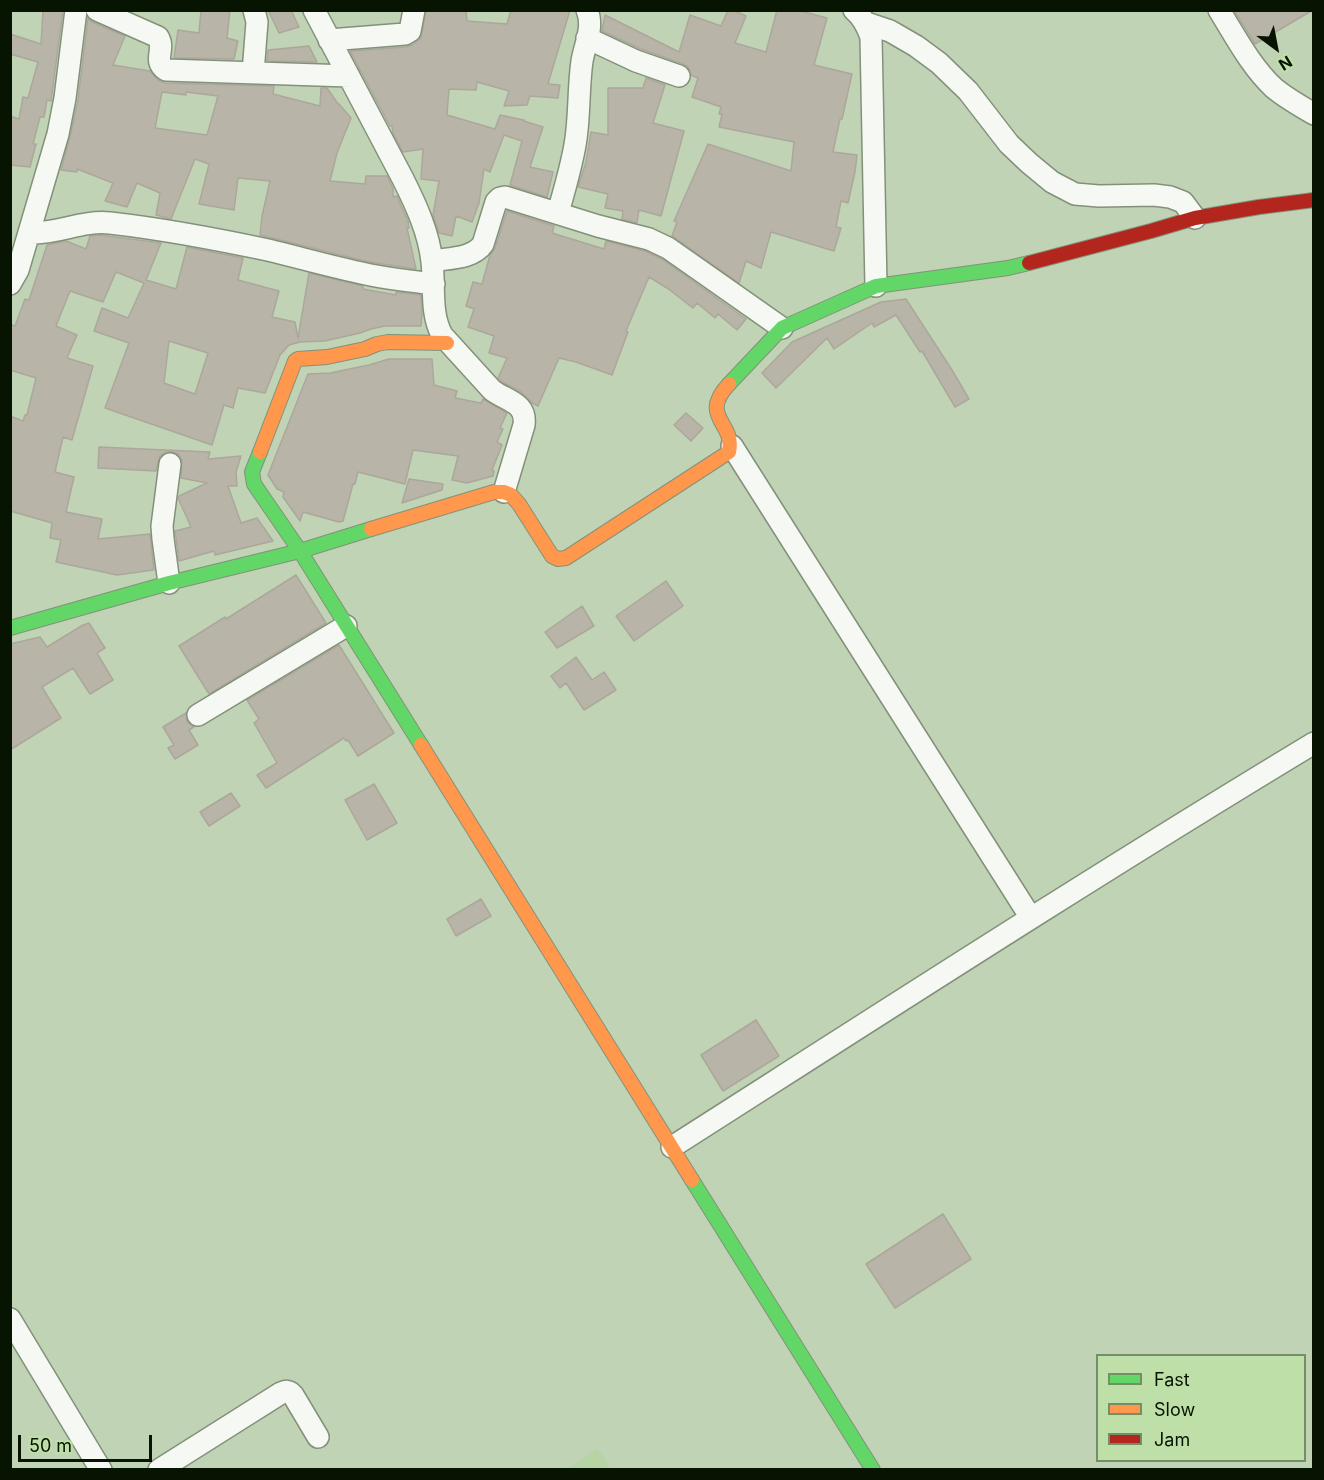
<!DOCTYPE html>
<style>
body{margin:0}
#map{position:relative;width:1324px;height:1480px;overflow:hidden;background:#c1d3b5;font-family:Inter,sans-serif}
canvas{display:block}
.frame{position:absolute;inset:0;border:12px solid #081402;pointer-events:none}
.legend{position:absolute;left:1096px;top:1354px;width:210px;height:108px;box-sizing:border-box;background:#bee0a8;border:2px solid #758e66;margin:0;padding:8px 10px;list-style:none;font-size:18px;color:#081402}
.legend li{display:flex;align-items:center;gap:12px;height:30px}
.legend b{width:30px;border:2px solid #758e66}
.north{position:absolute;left:1246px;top:18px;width:60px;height:60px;-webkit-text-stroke:4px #bee0a8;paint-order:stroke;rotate:148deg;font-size:16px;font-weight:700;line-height:24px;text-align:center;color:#081402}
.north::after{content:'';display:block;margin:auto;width:21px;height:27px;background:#081402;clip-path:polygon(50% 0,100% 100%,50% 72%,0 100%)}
.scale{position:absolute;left:18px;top:1435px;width:134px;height:27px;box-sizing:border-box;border:3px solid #081402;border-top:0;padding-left:8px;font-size:18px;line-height:21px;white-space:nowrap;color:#081402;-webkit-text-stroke:4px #bee0a8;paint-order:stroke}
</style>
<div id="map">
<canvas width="1324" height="1480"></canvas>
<div class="frame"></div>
<ul class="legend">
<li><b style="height:8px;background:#63d668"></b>Fast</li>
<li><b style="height:8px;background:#ff974d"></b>Slow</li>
<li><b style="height:8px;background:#b3261e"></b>Jam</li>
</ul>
<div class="north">N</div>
<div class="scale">50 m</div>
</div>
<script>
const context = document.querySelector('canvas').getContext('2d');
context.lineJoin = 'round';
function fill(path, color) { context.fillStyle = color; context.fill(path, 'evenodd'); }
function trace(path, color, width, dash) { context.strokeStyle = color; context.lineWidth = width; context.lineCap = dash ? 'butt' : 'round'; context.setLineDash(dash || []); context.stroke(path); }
const built = new Path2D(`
 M 598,1449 L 611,1469 L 566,1469 Z`);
const building = new Path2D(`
 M 43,10 L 63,10 L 51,101 L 47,100 L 44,117 L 40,117 L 33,144 L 36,144 L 30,167 L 10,165 L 10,116 L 19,119 L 23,97 L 28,98 L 38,62 L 10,54 L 10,34 L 41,44 Z
 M 201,10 L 230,10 L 227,38 L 238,41 L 234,59 L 174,58 L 178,30 L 199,33 Z
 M 268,10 L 291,10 L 299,27 L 279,33 Z
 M 426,10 L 466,10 L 467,21 L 507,24 L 511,10 L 570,10 L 548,84 L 560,85 L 558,98 L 530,96 L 527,105 L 504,106 L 509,91 L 477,82 L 476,90 L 449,89 L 447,115 L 495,129 L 500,115 L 524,120 L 524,121 L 543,127 L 530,167 L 553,172 L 547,197 L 510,185 L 522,141 L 504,135 L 490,172 L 484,169 L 479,203 L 472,222 L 456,216 L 452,236 L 439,233 L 433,215 L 439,181 L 421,179 L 423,149 L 403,152 L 393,133 L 392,126 L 390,126 L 350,51 L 406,47 L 412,45 L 421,38 Z
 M 728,10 L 733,10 L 746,16 L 735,43 L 766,52 L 777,10 L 797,10 L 827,18 L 814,65 L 852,74 L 842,119 L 840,119 L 833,152 L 857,155 L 855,172 L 848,203 L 841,201 L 836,227 L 841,228 L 834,251 L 771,232 L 761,268 L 746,261 L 739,283 L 672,236 L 677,222 L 674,221 L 708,144 L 791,171 L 794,142 L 719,127 L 722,114 L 719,114 L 721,107 L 692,97 L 698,78 L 691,75 L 688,67 L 683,64 L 641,49 L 602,31 L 605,15 L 679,52 L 690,15 L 721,26 Z
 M 1234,10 L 1313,10 L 1255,44 Z
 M 88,18 L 92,22 L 125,36 L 113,65 L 150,71 L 158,80 L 165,83 L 274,86 L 273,94 L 320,106 L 321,88 L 327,88 L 338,104 L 339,104 L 351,118 L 337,153 L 330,181 L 365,184 L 366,176 L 387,176 L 393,188 L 393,197 L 397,196 L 408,221 L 409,228 L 407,228 L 416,269 L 369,262 L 260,235 L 262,216 L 270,181 L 238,178 L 234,210 L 199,204 L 209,164 L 195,159 L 171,219 L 156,215 L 160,193 L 137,183 L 127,207 L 105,201 L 113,183 L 77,169 L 77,172 L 61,170 L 70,137 L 78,100 ZM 162,92 L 186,95 L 186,92 L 218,96 L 207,135 L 155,128 Z
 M 309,46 L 317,62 L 267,61 L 268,50 Z
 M 646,78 L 665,85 L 653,123 L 684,131 L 661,216 L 639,210 L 637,223 L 622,219 L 623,211 L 605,208 L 608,194 L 578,187 L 586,162 L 591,132 L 608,135 L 608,88 L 643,88 Z
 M 507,211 L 554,226 L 552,233 L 604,249 L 606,241 L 645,251 L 662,259 L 746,319 L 737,330 L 718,314 L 715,318 L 697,303 L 693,308 L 667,288 L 649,277 L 626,331 L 628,332 L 612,375 L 576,362 L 559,358 L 538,406 L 532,403 L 521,392 L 504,383 L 498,378 L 507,358 L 489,353 L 494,336 L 468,327 L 474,309 L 466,306 L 473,282 L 482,284 L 490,255 L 495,248 Z
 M 100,235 L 161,243 L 146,280 L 176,289 L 187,247 L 243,258 L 238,280 L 279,291 L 272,317 L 295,322 L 298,338 L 309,273 L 363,286 L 363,289 L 396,295 L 396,292 L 421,295 L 422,314 L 421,326 L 385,326 L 371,329 L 360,333 L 325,341 L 300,342 L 289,345 L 280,355 L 265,393 L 238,388 L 233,408 L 224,405 L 212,445 L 105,408 L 129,343 L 94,331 L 102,308 L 128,318 L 144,283 L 116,272 L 103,302 L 70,291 L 56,326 L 77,335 L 67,358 L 93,366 L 72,440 L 63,437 L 55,472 L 74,477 L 66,512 L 102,519 L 98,539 L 150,534 L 154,570 L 117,575 L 56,562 L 61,540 L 50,538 L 52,523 L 10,511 L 10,416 L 23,421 L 25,415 L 27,415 L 36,378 L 10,370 L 10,324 L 15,326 L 25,299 L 29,300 L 47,245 L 66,241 L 86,249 L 90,236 ZM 169,341 L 208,353 L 195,394 L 164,383 Z
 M 906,299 L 952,370 L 969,399 L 955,407 L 922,351 L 920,352 L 896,315 L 874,327 L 872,323 L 834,349 L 827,338 L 776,388 L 762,373 L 792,342 L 881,302 Z
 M 389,359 L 432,359 L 434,385 L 457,391 L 455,398 L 481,403 L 483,399 L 507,413 L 500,428 L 503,429 L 497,442 L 502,445 L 492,470 L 494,471 L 493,476 L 467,483 L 452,480 L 458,456 L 413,450 L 405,484 L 358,472 L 355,484 L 353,484 L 343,521 L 339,522 L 303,512 L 300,521 L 283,497 L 284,492 L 277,489 L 268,475 L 308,374 L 330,373 L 369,365 Z
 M 686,413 L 703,428 L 691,441 L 674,425 Z
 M 99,447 L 210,452 L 208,459 L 241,456 L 236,472 L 237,486 L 228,486 L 241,523 L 257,518 L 273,541 L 215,555 L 214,551 L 179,561 L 175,531 L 191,527 L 178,498 L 179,496 L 207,483 L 181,478 L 182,460 L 178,454 L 172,452 L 166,452 L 160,456 L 158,462 L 156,471 L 98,468 Z
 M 409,479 L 443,484 L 442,490 L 402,503 Z
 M 296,575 L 326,623 L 209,694 L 179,646 L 225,617 L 226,619 Z
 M 666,581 L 683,606 L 634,641 L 616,616 Z
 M 582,606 L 594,626 L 557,648 L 545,632 Z
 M 89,623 L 105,648 L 97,653 L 113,680 L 90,694 L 73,668 L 42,687 L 61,718 L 10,750 L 10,644 L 40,637 L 47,647 L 83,625 Z
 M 339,645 L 394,733 L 358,756 L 348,740 L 346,741 L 344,738 L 266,788 L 257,775 L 277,763 L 254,723 L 259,719 L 247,700 Z
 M 576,657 L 592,680 L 604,672 L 616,690 L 584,710 L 566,683 L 560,688 L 551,676 Z
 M 186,713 L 187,722 L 194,727 L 189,730 L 198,745 L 175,759 L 168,748 L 174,745 L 163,727 Z
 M 374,784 L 397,823 L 367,840 L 345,800 Z
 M 231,793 L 240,806 L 209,826 L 200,812 Z
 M 481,899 L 491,916 L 456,936 L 447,919 Z
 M 756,1020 L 779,1056 L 723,1091 L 701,1055 Z
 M 943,1214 L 971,1259 L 895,1308 L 866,1264 Z`);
const street = new Path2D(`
 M 97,10 L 158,37 C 166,49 152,61 166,70 L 349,76
 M 314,10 L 403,179 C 416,205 429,233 432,262 C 435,286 430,313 442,335 L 492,390 C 506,401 527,402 524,425 L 504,492
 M 854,10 C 863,17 867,26 871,37 L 876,286
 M 1219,10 C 1235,36 1252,68 1274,88 C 1286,98 1300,106 1314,114
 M 866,23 L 890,31 L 916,46 L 939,63 L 968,91 L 1009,144 L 1029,163 L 1052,182 L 1075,194 L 1099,196 L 1154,195 L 1170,197 L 1183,202 L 1195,218
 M 587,38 L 636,61 L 679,76
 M 329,40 L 405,34 L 410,31 L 414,10
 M 253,73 L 257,22 L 254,10
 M 558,213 C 564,191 571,168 575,145 C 580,117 578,89 582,61 C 585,44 594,27 587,10
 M 29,233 C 59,234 81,220 110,223 C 163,229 216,239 268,250 C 301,258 333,267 366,274 C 388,279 411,281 434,284
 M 432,261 C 448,258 473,259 483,244 L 496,202 L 500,198 L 505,197 L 598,226 L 649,239 L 668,248 L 782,328
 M 10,284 L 18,270 L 58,134 L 65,98 L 76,10
 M 732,446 L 1031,918
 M 169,583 L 163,539 L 162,526 L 170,464
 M 198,715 L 346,626
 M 672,1147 C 885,1011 1097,874 1314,743
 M 10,1319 L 101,1470
 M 159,1470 L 281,1393 C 286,1391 289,1390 293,1395 L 318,1437`);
const fast = new Path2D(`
 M 729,384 L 782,328 L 876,286 L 1008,268 L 1029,263
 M 260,452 L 252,472 L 254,484 L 300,551 L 421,745
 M 10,628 L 169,583 L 300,551 L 371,529
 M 692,1180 L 873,1470`);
const slow = new Path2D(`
 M 260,452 L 295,361 L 298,359 L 327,357 L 365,349 L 377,344 L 388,342 L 447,343
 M 371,529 L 494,492 L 504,492 L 511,495 L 519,504 L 552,556 L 558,559 L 566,558 L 729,452 C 736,423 698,417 729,384
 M 421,745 L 692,1180`);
const jam = new Path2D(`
 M 1029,263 L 1151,231 L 1195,218 L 1259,207 L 1314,200`);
fill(built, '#b7d4a4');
fill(building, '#b8b4a7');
trace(building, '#aca79b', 1.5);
trace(street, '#83917a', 24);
trace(fast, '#83917a', 16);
trace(slow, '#83917a', 16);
trace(jam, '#83917a', 16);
trace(street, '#f6f8f4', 21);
trace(fast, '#63d668', 14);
trace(slow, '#ff974d', 14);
trace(jam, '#b3261e', 14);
</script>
